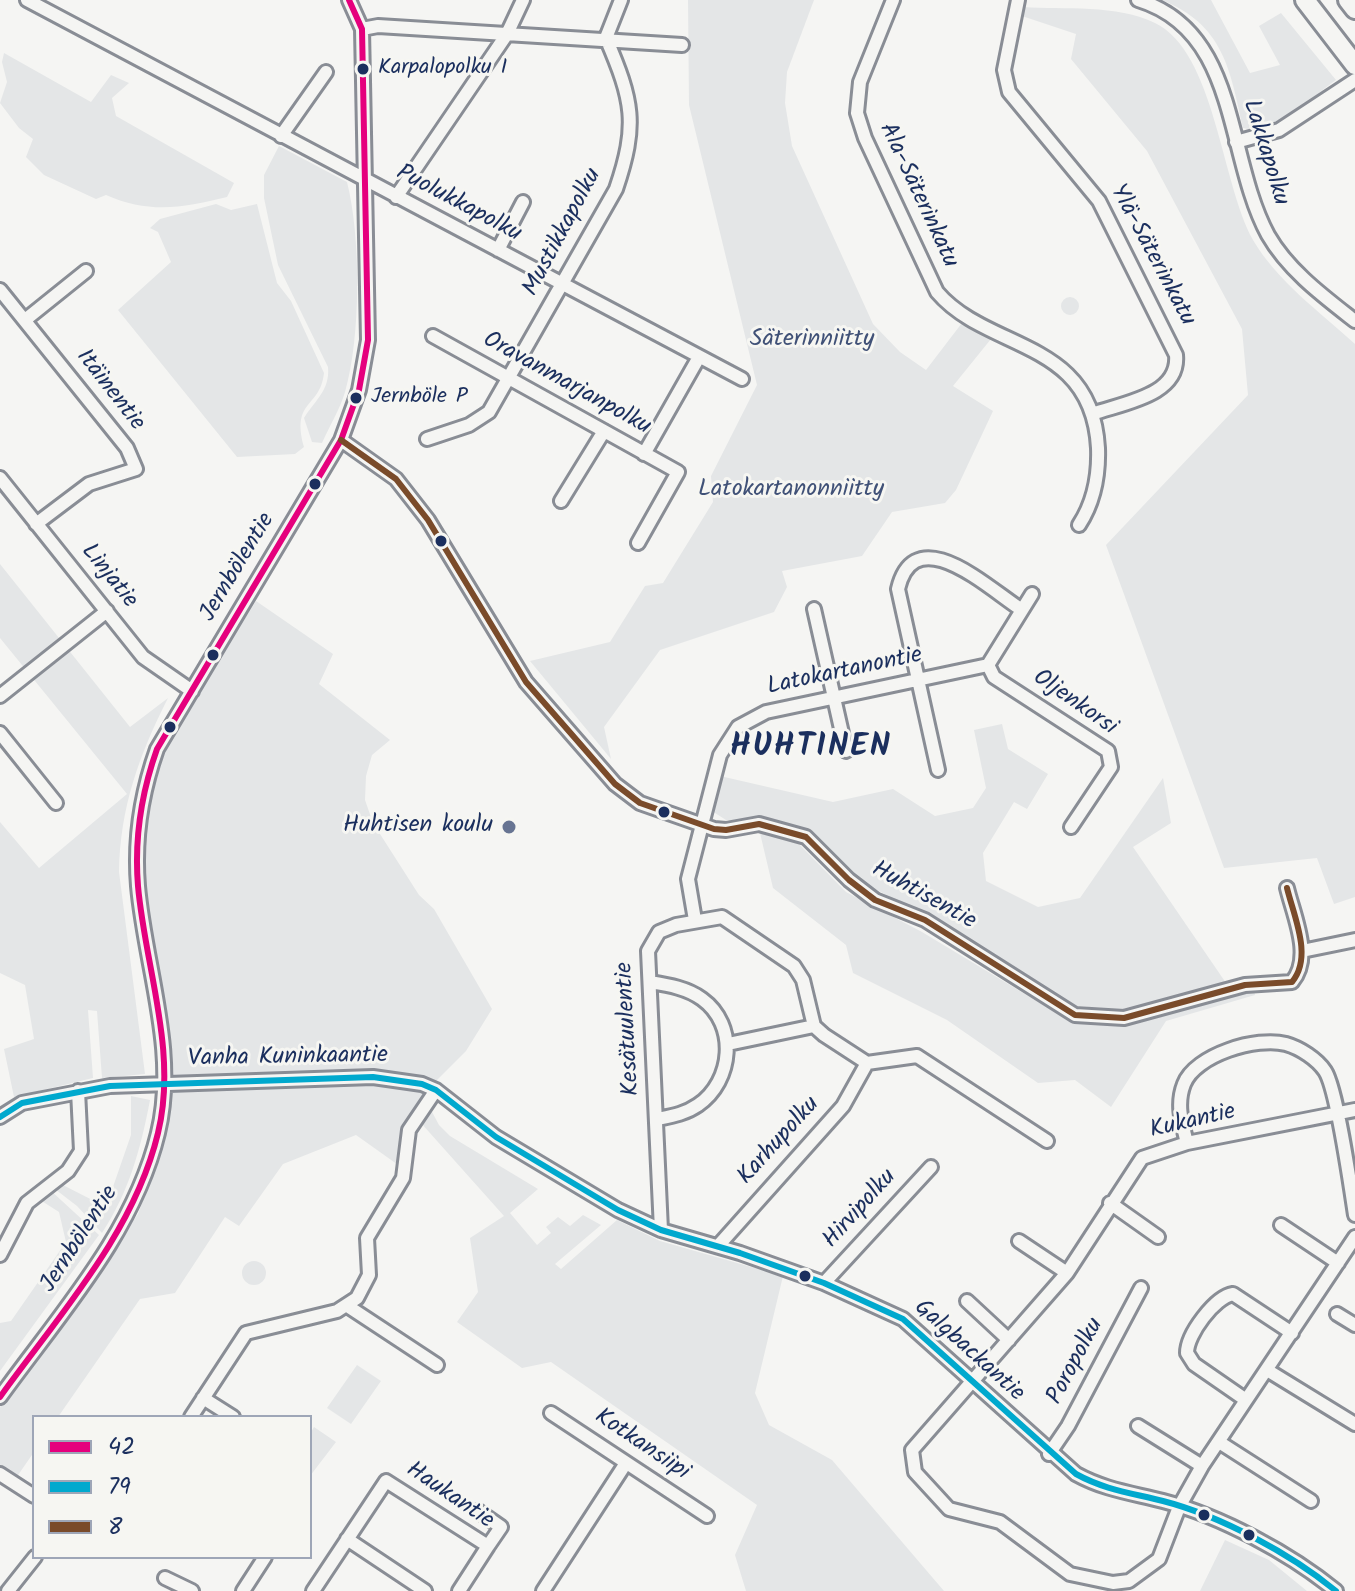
<!DOCTYPE html>
<meta charset="utf-8">
<style>
body{margin:0}
#map{position:relative;width:1355px;height:1591px;overflow:hidden;background:#f5f5f3;font-family:Kalam,sans-serif}
canvas{display:block}
.legend{position:absolute;left:32px;top:1415px;width:280px;height:144px;box-sizing:border-box;background:#f6f6f2;border:2px solid #9ea6b7;margin:0;padding:10px 14px;list-style:none;font-size:24px;color:#1b2f5e}
.legend li{display:flex;align-items:center;gap:16px;height:40px}
.legend b{width:40px;border:2px solid #9ea6b7}
</style>
<div id="map">
<canvas width="1355" height="1591"></canvas>
<ul class="legend">
<li><b style="height:10px;background:#e5007d"></b>42</li>
<li><b style="height:10px;background:#00a9ce"></b>79</li>
<li><b style="height:10px;background:#7a4b2a"></b>8</li>
</ul>
</div>
<script>
const context = document.querySelector('canvas').getContext('2d');
context.lineJoin = 'round';
function fill(path, color) { context.fillStyle = color; context.fill(path, 'evenodd'); }
function trace(path, color, width, dash) { context.strokeStyle = color; context.lineWidth = width; context.lineCap = dash ? 'butt' : 'round'; context.setLineDash(dash || []); context.stroke(path); }
function write(font, color, halo, rows, align = 'center') {
  context.font = font + ' Kalam,sans-serif'; context.lineWidth = 6; context.setLineDash([]); context.textBaseline = 'middle'; context.strokeStyle = halo; context.fillStyle = color; for (const [text, x, y, turn = 0] of rows) {
    context.save(); context.translate(x, y); context.rotate((+turn || 0) * Math.PI / 180); context.textAlign = isNaN(turn) ? turn : align; if (halo) context.strokeText(text, 0, 0); context.fillText(text, 0, 0); context.restore();
  }
}
const green = new Path2D(`
 M 688,0 L 814,0 L 787,72 L 785,103 L 792,146 L 873,324 L 900,352 L 926,370 L 965,319 L 995,334 L 953,386 L 993,411 L 956,490 L 945,503 L 892,512 L 862,556 L 782,571 L 787,587 L 774,612 L 660,650 L 604,727 L 611,759 L 530,661 L 610,642 L 645,586 L 663,583 L 713,502 L 711,476 L 757,385 L 689,105 Z
 M 1162,0 L 1211,0 L 1250,73 L 1280,65 L 1259,26 L 1281,13 L 1336,80 C 1315,95 1269,136 1243,128 C 1230,68 1223,25 1162,0 Z
 M 1023,7 C 1064,10 1117,4 1155,23 C 1215,52 1221,182 1253,240 C 1277,281 1320,312 1355,344 L 1355,897 L 1334,904 L 1317,858 L 1224,868 L 1106,545 L 1248,395 L 1242,329 L 1147,151 L 1071,59 L 1076,34 L 1022,16 Z
 M 4,53 L 91,102 L 111,75 L 129,83 L 112,98 L 116,116 L 234,183 L 227,197 C 183,208 149,214 106,195 L 96,199 L 44,175 L 26,157 L 33,139 L 19,128 L 0,103 L 7,82 L 2,62 Z
 M 279,146 L 347,182 C 361,237 361,337 345,392 C 340,409 329,427 322,443 L 312,442 L 304,418 C 316,399 330,390 328,367 L 278,265 L 264,198 L 264,175 Z
 M 216,204 L 231,210 L 257,204 L 277,283 L 291,301 L 324,373 C 320,409 291,399 304,447 L 295,454 L 237,457 L 118,310 L 171,262 L 158,232 L 150,228 L 160,219 Z
 M1061 306a9 9 0 1 1 18 0a9 9 0 1 1-18 0Z
 M 0,564 L 130,727 L 168,698 C 139,755 120,808 119,872 L 145,1074 L 102,1078 L 97,1011 L 88,1010 L 93,1078 L 14,1097 L 4,1049 L 34,1039 L 25,985 L 0,973 L 0,822 L 39,868 L 127,794 L 0,638 Z
 M 256,601 L 333,654 L 319,684 L 390,740 L 372,755 L 366,776 L 365,800 L 373,823 L 419,895 L 434,909 L 492,1009 L 466,1051 L 436,1081 C 355,1060 264,1076 181,1081 L 170,1076 C 156,976 123,854 163,758 C 187,703 225,651 256,601 Z
 M 1002,724 L 1008,749 L 1048,774 L 1027,809 L 1014,802 L 983,853 L 986,881 L 1038,907 L 1080,898 L 1163,778 L 1171,823 L 1133,847 L 1226,983 L 1125,1010 L 1077,1006 L 934,920 L 858,880 L 810,835 L 770,821 L 726,820 L 712,811 L 720,776 L 833,802 L 893,789 L 935,816 L 973,808 L 986,788 L 974,730 Z
 M 760,833 L 773,833 L 798,843 L 846,892 L 922,932 L 1073,1023 L 1126,1026 L 1254,989 L 1255,995 L 1166,1021 L 1111,1107 L 1075,1080 L 1038,1083 L 947,1020 L 853,973 L 846,945 L 773,888 Z
 M 370,1081 L 420,1089 L 423,1095 L 405,1122 L 401,1167 L 356,1135 L 283,1164 L 239,1226 L 225,1217 L 175,1293 L 140,1299 L 58,1417 L 34,1417 L 34,1452 L 16,1478 L 0,1467 L 0,1407 L 138,1214 L 164,1144 L 173,1090 L 178,1087 Z
 M 131,1096 L 150,1100 C 141,1148 129,1192 102,1233 L 77,1206 L 51,1186 L 57,1182 L 106,1207 L 131,1135 Z
 M 431,1110 L 439,1125 L 450,1136 L 538,1189 L 510,1213 L 537,1245 L 551,1233 L 546,1227 L 558,1217 L 570,1226 L 583,1215 L 601,1225 L 555,1264 L 561,1269 L 617,1220 L 660,1241 L 783,1276 L 755,1393 L 769,1425 L 832,1460 L 944,1591 L 746,1591 L 735,1555 L 757,1505 L 551,1362 L 522,1368 L 457,1322 L 478,1292 L 470,1238 L 504,1216 L 421,1123 Z
 M 49,1189 L 99,1235 L 0,1371 L 0,1323 L 11,1321 L 66,1242 L 59,1212 L 37,1198 Z
 M242 1273a12 12 0 1 1 24 0a12 12 0 1 1-24 0Z
 M 357,1365 L 381,1381 L 351,1424 L 327,1408 Z
 M 314,1427 L 336,1442 L 310,1476 L 310,1434 Z
 M 1225,1540 L 1269,1560 L 1307,1591 L 1200,1591 Z`);
const minor = new Path2D(`
 M 27,0 L 742,379
 M 893,0 L 860,82 L 857,113 L 865,138 L 937,292 C 988,352 1092,338 1098,448 C 1099,476 1094,502 1079,525
 M 1018,0 L 1004,70 L 1009,92 L 1099,201 L 1176,355 C 1180,396 1122,403 1092,414
 M 1138,0 C 1240,31 1225,156 1268,235 C 1288,270 1323,296 1355,321
 M 362,29 L 378,26 L 682,45
 M 281,136 L 326,72
 M 1236,142 L 1279,130 L 1355,80
 M 396,197 L 507,34 L 523,0
 M 498,250 L 523,202
 M 0,290 L 127,448 L 136,469 L 89,484 L 36,524
 M 25,320 L 86,271
 M 433,336 L 678,472 L 638,543
 M 427,439 L 469,425 L 489,412 L 616,189 C 638,124 633,101 606,38 L 621,0
 M 341,440 L 396,479 L 428,520 L 526,682 L 615,784 L 640,803 L 714,829 L 726,830 L 759,824 L 806,837 L 849,880 L 875,900 L 925,920 L 1075,1015 L 1124,1018 L 1245,985 L 1292,982 C 1313,957 1294,917 1287,888
 M 644,454 L 699,357
 M 0,478 L 143,657 L 192,691
 M 561,501 L 604,431
 M 814,609 L 846,751
 M 988,665 L 994,677 L 1108,751 L 1111,767 L 1071,827
 M 0,696 L 107,611
 M 0,733 L 56,803
 M 938,770 L 898,589 C 915,518 989,589 1022,610
 M 695,920 L 688,879 L 720,755 L 738,727 L 766,712 L 988,665 L 1032,594
 M 1302,951 L 1355,940
 M 650,982 C 668,985 687,988 702,999 C 738,1025 733,1081 698,1105 C 685,1114 672,1116 657,1119
 M 728,1044 L 814,1026
 M 1355,1110 L 1187,1143 L 1142,1158 L 1067,1273 L 912,1450 L 915,1472 L 949,1509 L 1000,1522 L 1070,1574 L 1113,1583 L 1129,1581 L 1159,1559 L 1179,1507 L 1202,1466 L 1355,1237
 M 0,1117 L 22,1103 L 110,1086 L 373,1077 L 422,1084 L 436,1090 L 496,1137 L 618,1210 L 661,1230 L 740,1253 L 824,1283 L 903,1319 L 1076,1474 C 1105,1490 1132,1493 1163,1501 C 1221,1516 1291,1554 1336,1591
 M 1187,1143 C 1182,1123 1176,1104 1184,1084 C 1195,1055 1257,1036 1286,1044 C 1300,1048 1317,1059 1325,1071 C 1337,1089 1351,1189 1355,1215
 M 1110,1203 L 1158,1237
 M 1281,1225 L 1338,1263
 M 661,1230 L 648,951 L 659,932 L 676,925 L 722,917 L 794,966 L 803,980 L 814,1026 L 824,1035 L 867,1063 L 917,1056 L 1047,1141
 M 1019,1241 L 1067,1273
 M 718,1246 L 843,1106 L 867,1063
 M 0,1255 L 27,1203 L 68,1171 L 81,1151 L 78,1091
 M 824,1283 L 931,1167
 M 967,1301 L 1009,1340
 M 349,1307 L 437,1365
 M 1337,1314 L 1355,1325
 M 1267,1370 L 1355,1424
 M 0,1397 C 59,1315 134,1233 158,1133 C 178,1051 145,967 138,886 C 134,837 141,794 157,749 L 341,440 L 359,390 L 368,340 L 362,29 L 349,0
 M 203,1398 L 233,1417
 M 1246,1400 L 1194,1364 L 1187,1353 C 1187,1334 1215,1297 1233,1294 L 1292,1333
 M 551,1413 L 707,1516
 M 191,1417 L 246,1333 L 337,1311 L 357,1298 L 369,1275 L 367,1238 L 403,1178 L 409,1130 L 436,1090
 M 1138,1426 L 1202,1466
 M 1219,1442 L 1311,1501
 M 1049,1454 L 1068,1426 L 1141,1288
 M 0,1474 L 34,1496
 M 478,1511 L 501,1527 L 488,1546
 M 347,1539 L 425,1591
 M 165,1578 L 192,1591
 M 8,1591 L 35,1557
 M 243,1591 L 265,1557
 M 313,1591 L 386,1481 L 488,1546 L 459,1591
 M 543,1591 L 626,1463`);
const highway = new Path2D(`
 M 1305,0 L 1355,65
 M 1348,0 L 1355,9`);
const bus1 = new Path2D(`
 M 0,1397 C 59,1315 134,1233 158,1133 C 178,1051 145,967 138,886 C 134,837 141,794 157,749 L 341,440 L 359,390 L 368,340 L 362,29 L 349,0`);
const bus2 = new Path2D(`
 M 0,1117 L 22,1103 L 110,1086 L 373,1077 L 422,1084 L 436,1090 L 496,1137 L 618,1210 L 661,1230 L 740,1253 L 824,1283 L 903,1319 L 1076,1474 C 1105,1490 1132,1493 1163,1501 C 1221,1516 1291,1554 1336,1591`);
const bus3 = new Path2D(`
 M 341,440 L 396,479 L 428,520 L 526,682 L 615,784 L 640,803 L 714,829 L 726,830 L 759,824 L 806,837 L 849,880 L 875,900 L 925,920 L 1075,1015 L 1124,1018 L 1245,985 L 1292,982 C 1313,957 1294,917 1287,888`);
const markers = [
 [363,69,7,"#1b2f5e"],
 [356,398,7,"#1b2f5e"],
 [315,484,7,"#1b2f5e"],
 [441,541,7,"#1b2f5e"],
 [213,655,7,"#1b2f5e"],
 [170,727,7,"#1b2f5e"],
 [664,812,7,"#1b2f5e"],
 [509,827,8,"#677492"],
 [805,1276,7,"#1b2f5e"],
 [1204,1515,7,"#1b2f5e"],
 [1249,1535,7,"#1b2f5e"]
];
const busNames = [
 ["Karpalopolku I",378,69],
 ["Jernböle P",371,398]
];
const streetNames = [
 ["Lakkapolku",1264,153,73],
 ["Ala-Säterinkatu",917,196,65],
 ["Puolukkapolku",458,205,28],
 ["Mustikkapolku",564,233,-62],
 ["Ylä-Säterinkatu",1151,256,62],
 ["Oravanmarjanpolku",566,385,29],
 ["Itäinentie",109,391,52],
 ["Jernbölentie",239,568,-59],
 ["Linjatie",108,577,51],
 ["Latokartanontie",845,673,-12],
 ["Oljenkorsi",1074,704,35],
 ["Huhtisentie",923,897,29],
 ["Kesätuulentie",630,1029,-93],
 ["Vanha Kuninkaantie",288,1059,-1],
 ["Kukantie",1193,1123,-13],
 ["Karhupolku",780,1142,-48],
 ["Hirvipolku",861,1210,-48],
 ["Jernbölentie",81,1240,-57],
 ["Galgbackantie",968,1352,42],
 ["Poropolku",1077,1362,-62],
 ["Kotkansiipi",641,1446,34],
 ["Haukantie",449,1497,34]
];
const parkNames = [
 ["Säterinniitty",812,341],
 ["Latokartanonniitty",791,491]
];
const poiNames = [
 ["Huhtisen koulu",493,827]
];
const districtNames = [
 ["HUHTINEN",811,750]
];
fill(green, '#e4e6e7');
trace(minor, '#898d95', 18);
trace(highway, '#898d95', 24);
trace(minor, '#f5f5f3', 12);
trace(highway, '#f5f5f3', 18);
trace(bus1, '#e5007d', 6);
trace(bus2, '#00a9ce', 6);
trace(bus3, '#7a4b2a', 6);
for (const [x, y, r, color] of markers) { const dot = new Path2D(); dot.arc(x, y, r, 0, 2 * Math.PI); context.fillStyle = color; context.fill(dot); trace(dot, '#f6f6f2', 3); }
write('22px', '#1b2f5e', '#f6f6f2', busNames, 'left');
write('24px', '#1b2f5e', '#f6f6f2', streetNames);
write('24px', '#405177', '#f6f6f2', parkNames);
write('24px', '#1b2f5e', '#f6f6f2', poiNames, 'right');
context.letterSpacing = '2px';
write('bold 32px', '#1b2f5e', '#f6f6f2', districtNames);
context.letterSpacing = '0px';
</script>
